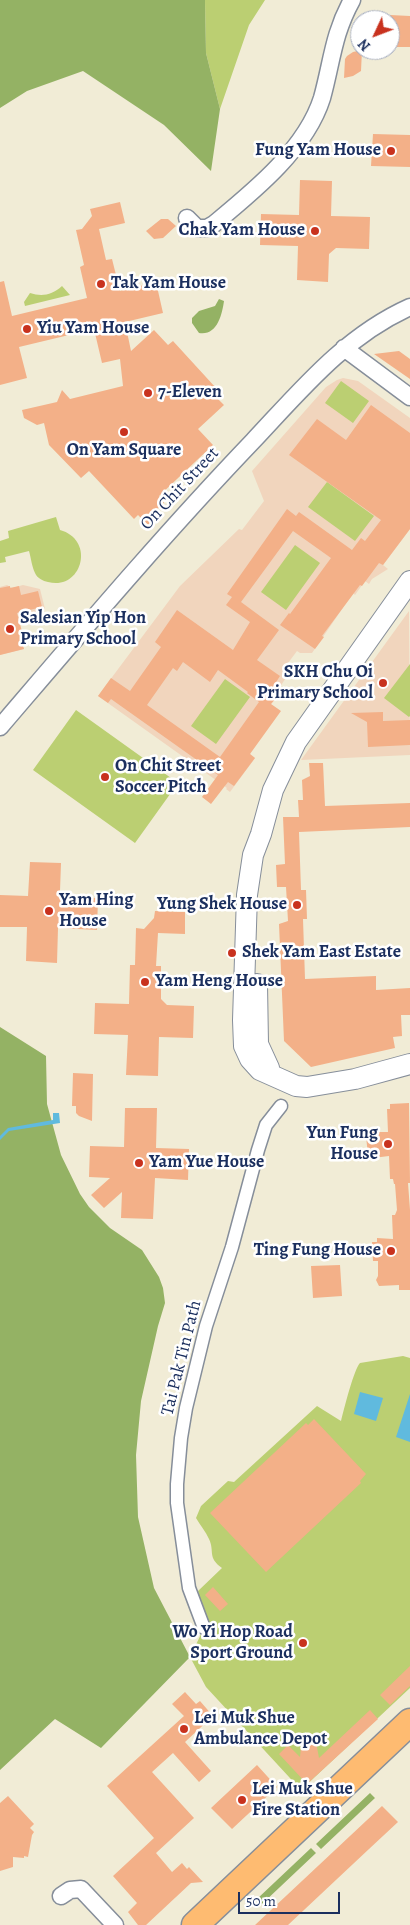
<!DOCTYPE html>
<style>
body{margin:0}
#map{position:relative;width:410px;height:1925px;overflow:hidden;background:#f1ecd6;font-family:Alegreya,serif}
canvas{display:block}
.north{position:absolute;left:350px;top:10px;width:50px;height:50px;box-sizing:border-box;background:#fff;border:1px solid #a4acbf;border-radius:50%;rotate:227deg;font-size:14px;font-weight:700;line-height:20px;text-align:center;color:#1b2f5e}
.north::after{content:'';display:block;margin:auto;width:18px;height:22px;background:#c8321e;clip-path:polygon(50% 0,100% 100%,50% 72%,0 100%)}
.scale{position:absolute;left:238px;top:1892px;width:102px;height:22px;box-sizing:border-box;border:2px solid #1b2f5e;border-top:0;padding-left:6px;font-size:15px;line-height:18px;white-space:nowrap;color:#1b2f5e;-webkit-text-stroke:4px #fff;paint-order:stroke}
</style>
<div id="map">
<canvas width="410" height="1925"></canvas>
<div class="north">N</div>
<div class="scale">50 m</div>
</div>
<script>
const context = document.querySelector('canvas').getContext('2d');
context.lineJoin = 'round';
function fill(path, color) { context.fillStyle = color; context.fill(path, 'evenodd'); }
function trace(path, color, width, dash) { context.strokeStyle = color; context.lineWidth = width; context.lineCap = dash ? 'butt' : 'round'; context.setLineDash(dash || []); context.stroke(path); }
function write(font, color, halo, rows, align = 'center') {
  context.font = font + ' Alegreya,serif'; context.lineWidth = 5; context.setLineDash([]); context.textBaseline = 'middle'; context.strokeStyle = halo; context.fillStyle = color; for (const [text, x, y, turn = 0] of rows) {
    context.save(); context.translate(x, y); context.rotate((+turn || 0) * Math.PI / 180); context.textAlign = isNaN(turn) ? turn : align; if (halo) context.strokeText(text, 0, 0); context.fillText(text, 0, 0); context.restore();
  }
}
const built = new Path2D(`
 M 343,378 L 358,381 L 410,418 L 410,529 L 383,565 L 388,569 L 372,579 L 369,584 L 365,581 L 355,595 L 353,593 L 312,653 L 300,653 L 297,651 L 288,663 L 293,667 L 274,696 L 276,698 L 271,704 L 250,754 L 255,758 L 230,792 L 226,789 L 227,788 L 98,696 L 180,586 L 239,529 L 242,530 L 264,501 L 252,471 L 326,387 L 337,380 Z
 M 7,585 L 12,588 L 23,585 L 40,589 L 45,609 L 40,613 L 18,619 L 24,639 L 21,640 L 24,649 L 0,655 L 0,587 Z
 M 409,611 L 410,755 L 301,760 Z`);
const green = new Path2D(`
 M 205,0 L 265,0 L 249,25 L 220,109 L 206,53 Z
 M 62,286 L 70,295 L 25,306 L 24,302 L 30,293 C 42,297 52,295 62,286 Z
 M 341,381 L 369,401 L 353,423 L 325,403 Z
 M 327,482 L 374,516 L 355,541 L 308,507 Z
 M 56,517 L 60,530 C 96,540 82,591 48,582 C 43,581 37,578 35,573 C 32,567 31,558 29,551 L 5,557 L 6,562 L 0,563 L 0,541 L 9,538 L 8,531 Z
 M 295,545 L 320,563 L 286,610 L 261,592 Z
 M 410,664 L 410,716 L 409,717 L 384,698 Z
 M 225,679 L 250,697 L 216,744 L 191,726 Z
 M 76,710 L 178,783 L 135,843 L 33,770 Z
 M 403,1356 L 410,1358 L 410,1688 L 301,1790 L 206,1687 L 190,1657 L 203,1630 L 198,1591 L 222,1568 C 207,1557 215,1552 209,1539 C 206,1532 200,1525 196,1518 L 201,1506 L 228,1481 L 234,1482 L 317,1406 L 341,1421 C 344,1409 354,1369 360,1363 Z`);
const forest = new Path2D(`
 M 0,0 L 205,0 L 206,53 L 220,109 L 211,171 L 164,125 L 83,71 L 27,91 L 0,108 Z
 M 219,299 L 224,301 C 222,315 217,336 199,333 L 192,323 L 192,318 L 199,311 L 215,306 Z
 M 0,1027 L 46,1056 L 47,1104 L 61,1155 L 80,1194 L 89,1207 L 110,1228 L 142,1250 L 159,1277 L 163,1288 L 165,1303 L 158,1326 L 141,1401 L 136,1455 L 138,1517 L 154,1588 L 190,1657 L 101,1748 L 55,1719 L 0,1770 Z
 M 370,1793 L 375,1798 L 321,1849 L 316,1844 Z
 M 311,1848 L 316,1853 L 262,1904 L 257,1899 Z`);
const water = new Path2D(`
 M 53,1113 L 59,1113 L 60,1123 L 9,1131 L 0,1140 L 0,1136 L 8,1128 L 53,1120 Z
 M 360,1392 L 383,1398 L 376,1421 L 354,1414 Z
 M 410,1394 L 410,1442 L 396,1437 Z`);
const building = new Path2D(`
 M 390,15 L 410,16 L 410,47 L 390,47 Z
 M 362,50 L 361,71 L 353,76 L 344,78 L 345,59 L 347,56 L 353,52 Z
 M 373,134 L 410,135 L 410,167 L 371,166 Z
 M 300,180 L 332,181 L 331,216 L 370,217 L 369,249 L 336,248 L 329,254 L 328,282 L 297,280 L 298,246 L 260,245 L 261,214 L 299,215 Z
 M 120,202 L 125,223 L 99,229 L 106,260 L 112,259 L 120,291 L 156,282 L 163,313 L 125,322 L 131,351 L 154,330 L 168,345 L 173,341 L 216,388 L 211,392 L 224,405 L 198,429 L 213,445 L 159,496 L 164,503 L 153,513 L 157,516 L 148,525 L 138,515 L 134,519 L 89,471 L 81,478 L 49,445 L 44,423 L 37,425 L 24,418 L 22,410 L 57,402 L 62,390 L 70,399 L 123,386 L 120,359 L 102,363 L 94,329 L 19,347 L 27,378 L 0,385 L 0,282 L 4,281 L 12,316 L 87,298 L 80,267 L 84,265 L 76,230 L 82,229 L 92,216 L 90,209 Z
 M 161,219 L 168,219 L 176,226 L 163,238 L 154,239 L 146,231 Z
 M 399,351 L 410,359 L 410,379 L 374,354 Z
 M 371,405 L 410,433 L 410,529 L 383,565 L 379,563 L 362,586 L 360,585 L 322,636 L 324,637 L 315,649 L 280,625 L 289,613 L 290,614 L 331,558 L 293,531 L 241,602 L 279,630 L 257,660 L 280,676 L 269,693 L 276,698 L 271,704 L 281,711 L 250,754 L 255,758 L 234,786 L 228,782 L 211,804 L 202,797 L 218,775 L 111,699 L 108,703 L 98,696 L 111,678 L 130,691 L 161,647 L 155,642 L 177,610 L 233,650 L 250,622 L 226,605 L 232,597 L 227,594 L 287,509 L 296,516 L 299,512 L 352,550 L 361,538 L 365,541 L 381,520 L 289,455 L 317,419 L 346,440 ZM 183,662 L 210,682 L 218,670 L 248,692 L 247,693 L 259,702 L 220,757 L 147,705 L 173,668 L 177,671 Z
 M 10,586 L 10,588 L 19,586 L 21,595 L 38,591 L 42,607 L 17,613 L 24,639 L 21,640 L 24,649 L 0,655 L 0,588 Z
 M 383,712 L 383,721 L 410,720 L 410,745 L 368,747 L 367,722 L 351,713 Z
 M 309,763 L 323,763 L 325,806 L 410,803 L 410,827 L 299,832 L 301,890 L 306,890 L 307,919 L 303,919 L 305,979 L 376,976 L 376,990 L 410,988 L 410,1015 L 401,1015 L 402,1036 L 393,1037 L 395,1048 L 311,1067 L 284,1041 L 279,924 L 288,921 L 286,887 L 277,887 L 276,865 L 285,864 L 283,817 L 299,817 L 298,800 L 303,800 L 302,780 L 310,776 Z
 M 30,862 L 61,863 L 60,891 L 66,897 L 98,898 L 97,930 L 58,928 L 57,963 L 26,961 L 27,927 L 0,927 L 0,895 L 28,896 Z
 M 155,911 L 185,912 L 185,934 L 158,933 L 156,966 L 161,966 L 161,999 L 167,1005 L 194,1006 L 193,1038 L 159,1037 L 158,1076 L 126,1075 L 128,1035 L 94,1034 L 95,1003 L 129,1004 L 130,965 L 135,965 L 136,928 L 144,929 L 154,918 Z
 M 73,1073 L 93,1074 L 92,1121 L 79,1116 L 76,1113 L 76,1106 L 72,1106 Z
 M 409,1103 L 410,1183 L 408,1183 L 410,1210 L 410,1290 L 399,1290 L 399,1285 L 379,1286 L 376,1280 L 378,1276 L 378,1261 L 373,1261 L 372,1242 L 377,1242 L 377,1238 L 393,1239 L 392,1215 L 395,1215 L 397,1210 L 395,1184 L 394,1184 L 393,1179 L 390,1179 L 389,1156 L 373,1158 L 372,1155 L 368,1155 L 366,1136 L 371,1135 L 371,1132 L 388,1132 L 387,1109 L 390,1109 L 390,1104 Z
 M 125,1108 L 157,1108 L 156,1148 L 189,1149 L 188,1180 L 155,1178 L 153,1219 L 121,1218 L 122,1192 L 104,1208 L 91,1195 L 110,1178 L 89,1177 L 90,1146 L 124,1147 Z
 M 340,1265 L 342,1296 L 313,1298 L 311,1266 Z
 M 314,1419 L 366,1474 L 360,1481 L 361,1483 L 266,1572 L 210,1513 L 306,1423 L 308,1425 Z
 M 213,1587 L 228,1604 L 220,1611 L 205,1595 Z
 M 410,1666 L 410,1686 L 390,1705 L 380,1695 Z
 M 185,1692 L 196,1704 L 200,1701 L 213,1716 L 185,1742 L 211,1771 L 199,1782 L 173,1753 L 152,1772 L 194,1818 L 156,1853 L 172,1872 L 182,1863 L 187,1869 L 189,1867 L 203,1882 L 191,1883 L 146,1925 L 138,1925 L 128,1912 L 137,1903 L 113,1876 L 154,1838 L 107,1786 L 184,1716 L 172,1704 Z
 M 370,1710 L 378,1719 L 307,1784 L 279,1754 L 288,1745 L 300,1757 L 302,1737 L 305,1734 L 310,1733 L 315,1737 L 319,1758 Z
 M 257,1765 L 277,1787 L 232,1829 L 211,1808 Z
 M 8,1796 L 34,1824 L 30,1828 L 34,1832 L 32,1835 L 28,1857 L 24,1856 L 24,1858 L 13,1857 L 13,1867 L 0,1871 L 0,1803 Z
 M 382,1806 L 398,1822 L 369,1849 L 288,1925 L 255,1925 Z`);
const pedestrian = new Path2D(`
 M 204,1628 L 189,1588 L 177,1503 L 177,1484 L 181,1438 L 186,1408 L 206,1326 L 232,1247 L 258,1150 L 266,1125 L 281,1106`);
const minor = new Path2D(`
 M 187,218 L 197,228 L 207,228 L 214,224 C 254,191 306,149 322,98 C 332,62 333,34 352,0
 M 344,348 L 410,397
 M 0,727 C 83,630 165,533 253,441 C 301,390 345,336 410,307
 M 61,1896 L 70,1890 L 81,1889 L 115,1925`);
const tertiary = new Path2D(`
 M 410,581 L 296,742 L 273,790 L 261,834 L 253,855 L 247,895 L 243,1020 L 244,1046 L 250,1059 L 260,1070 L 296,1086 L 307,1087 L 355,1079 L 410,1064
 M 257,984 L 258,1044 L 269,1068`);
const primary = new Path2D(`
 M 195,1925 L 410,1722`);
const markers = [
 [391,151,5,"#c8321e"],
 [315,231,5,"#c8321e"],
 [101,284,5,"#c8321e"],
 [27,329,5,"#c8321e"],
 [148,393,5,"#c8321e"],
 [124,432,5,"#c8321e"],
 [10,629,5,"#c8321e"],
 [383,683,5,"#c8321e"],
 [105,777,5,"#c8321e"],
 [297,905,5,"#c8321e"],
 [49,911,5,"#c8321e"],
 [232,953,5,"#c8321e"],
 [145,982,5,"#c8321e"],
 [388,1144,5,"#c8321e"],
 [139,1163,5,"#c8321e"],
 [391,1251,5,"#c8321e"],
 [303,1643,5,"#c8321e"],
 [184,1729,5,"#c8321e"],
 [242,1800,5,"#c8321e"]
];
const poiNames = [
 ["Fung Yam House",381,151,"right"],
 ["Chak Yam House",305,231,"right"],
 ["Tak Yam House",111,284],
 ["Yiu Yam House",37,329],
 ["7-Eleven",158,393],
 ["On Yam Square",124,451,"center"],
 ["Salesian Yip Hon",20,619],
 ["Primary School",20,640],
 ["SKH Chu Oi",373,673,"right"],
 ["Primary School",373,694,"right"],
 ["On Chit Street",115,767],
 ["Soccer Pitch",115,788],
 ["Yam Hing",59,901],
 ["House",59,922],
 ["Yung Shek House",287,905,"right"],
 ["Shek Yam East Estate",242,953],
 ["Yam Heng House",155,982],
 ["Yun Fung",378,1134,"right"],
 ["House",378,1155,"right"],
 ["Yam Yue House",149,1163],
 ["Ting Fung House",381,1251,"right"],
 ["Wo Yi Hop Road",293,1633,"right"],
 ["Sport Ground",293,1654,"right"],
 ["Lei Muk Shue",194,1719],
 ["Ambulance Depot",194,1740],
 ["Lei Muk Shue",252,1790],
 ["Fire Station",252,1811]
];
const streetNames = [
 ["On Chit Street",180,489,-47],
 ["Tai Pak Tin Path",182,1358,-76]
];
fill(built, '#f1d5bd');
fill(green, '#bbcf72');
fill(forest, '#94b264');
fill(water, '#60bade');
fill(building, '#f3b088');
trace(pedestrian, '#868e9a', 15);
trace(minor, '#868e9a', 19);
trace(tertiary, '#868e9a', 22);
trace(primary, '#868e9a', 29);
trace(pedestrian, '#fff', 12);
trace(minor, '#fff', 16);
trace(tertiary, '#fff', 20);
trace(primary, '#febb71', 26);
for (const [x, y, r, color] of markers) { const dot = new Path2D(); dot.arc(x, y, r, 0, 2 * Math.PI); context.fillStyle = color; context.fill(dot); trace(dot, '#fff', 2); }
write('bold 18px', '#1b2f5e', '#fff', poiNames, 'left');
write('18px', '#1b2f5e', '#fff', streetNames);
</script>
